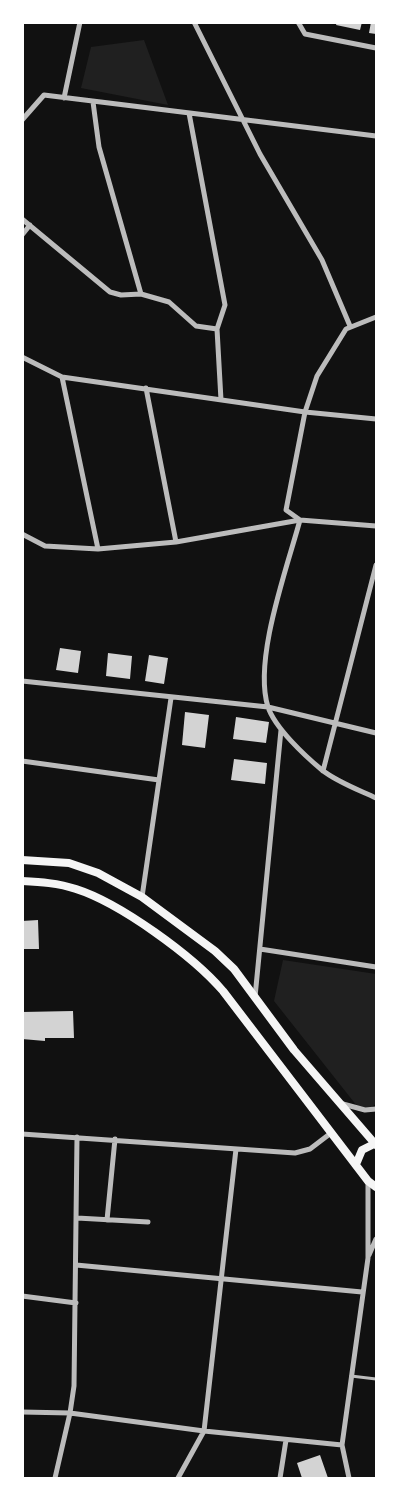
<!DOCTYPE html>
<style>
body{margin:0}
#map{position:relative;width:399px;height:1501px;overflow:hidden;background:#111;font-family:"Titillium Web",sans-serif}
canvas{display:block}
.frame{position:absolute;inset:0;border:24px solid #fff;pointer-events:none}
</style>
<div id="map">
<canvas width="399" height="1501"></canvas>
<div class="frame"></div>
</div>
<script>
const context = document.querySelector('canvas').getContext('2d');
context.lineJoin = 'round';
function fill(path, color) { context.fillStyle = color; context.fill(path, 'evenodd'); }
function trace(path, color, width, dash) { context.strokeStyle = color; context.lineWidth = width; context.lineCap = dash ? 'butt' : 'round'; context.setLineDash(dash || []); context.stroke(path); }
const green = new Path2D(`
 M 144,40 L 168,105 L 81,88 L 91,47 Z
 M 283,960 L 376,974 L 376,1104 L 370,1108 L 357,1106 L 274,1001 Z`);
const building = new Path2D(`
 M 337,22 L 362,22 L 360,30 L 336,25 Z
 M 371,22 L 376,22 L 376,34 L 369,33 Z
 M 60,648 L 81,651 L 78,673 L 56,670 Z
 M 108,653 L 132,656 L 130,679 L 106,676 Z
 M 149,655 L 168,658 L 164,684 L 145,681 Z
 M 185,712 L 209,715 L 205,748 L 182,745 Z
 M 236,717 L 269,722 L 266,743 L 233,739 Z
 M 234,759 L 267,763 L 265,784 L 231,780 Z
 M 38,920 L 39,949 L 22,949 L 22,921 Z
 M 73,1011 L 74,1038 L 45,1038 L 45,1041 L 22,1039 L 22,1012 Z
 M 320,1455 L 328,1478 L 302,1478 L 297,1463 Z`);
const service = new Path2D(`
 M 351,1376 L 376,1379`);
const minor = new Path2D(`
 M 194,22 L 260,154 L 322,260 L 350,326
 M 298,22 L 305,34 L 376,48
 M 64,98 L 80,22
 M 93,102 L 99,147 L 141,294
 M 189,113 L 225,305 L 217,329 L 221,400
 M 22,120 L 44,95 L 376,136
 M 22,219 L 110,292 L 121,295 L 141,294 L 169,302 L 196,326 L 217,329
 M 22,235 L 30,225
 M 22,357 L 62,377 L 305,412 L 376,419
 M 62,377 L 98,549
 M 146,388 L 176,542
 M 300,520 C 287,568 253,660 268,707 C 275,728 305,756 322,770 C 337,782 359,790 376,798
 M 300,520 L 286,510 L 305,412 L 317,376 L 346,329 L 376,317
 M 22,534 L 45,546 L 98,549 L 176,542 L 300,520 L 376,526
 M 22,681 L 268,707 L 376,733
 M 22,761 L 159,780
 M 323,771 L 376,565
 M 142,897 L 171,698
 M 260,949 L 376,967
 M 255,997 L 281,730
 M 343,1104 L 365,1110 L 376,1109
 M 22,1134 L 295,1153 L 310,1149 L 331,1133
 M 77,1218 L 148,1222
 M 107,1220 L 115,1139
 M 369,1255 L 376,1239
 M 76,1265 L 362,1292
 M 22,1296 L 76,1303
 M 22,1412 L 70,1413 L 204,1431 L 342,1445
 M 55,1478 L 70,1413 L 74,1386 L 77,1137
 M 178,1478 L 204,1431 L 236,1149
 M 280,1478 L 286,1440
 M 349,1478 L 342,1445 L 368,1258 L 368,1181`);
const secondary = new Path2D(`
 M 22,860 L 69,863 L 98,873 L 142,897 L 215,951 L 234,969 L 294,1050 L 376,1145
 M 22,881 C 40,882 58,883 76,889 C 120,903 193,956 223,991 L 368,1181 L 376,1187
 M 357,1162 L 362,1150 L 374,1144`);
fill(green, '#202020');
fill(building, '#d3d3d3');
trace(service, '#bcbcbc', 3);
trace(minor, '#bcbcbc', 5);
trace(secondary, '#f5f5f5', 8);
</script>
